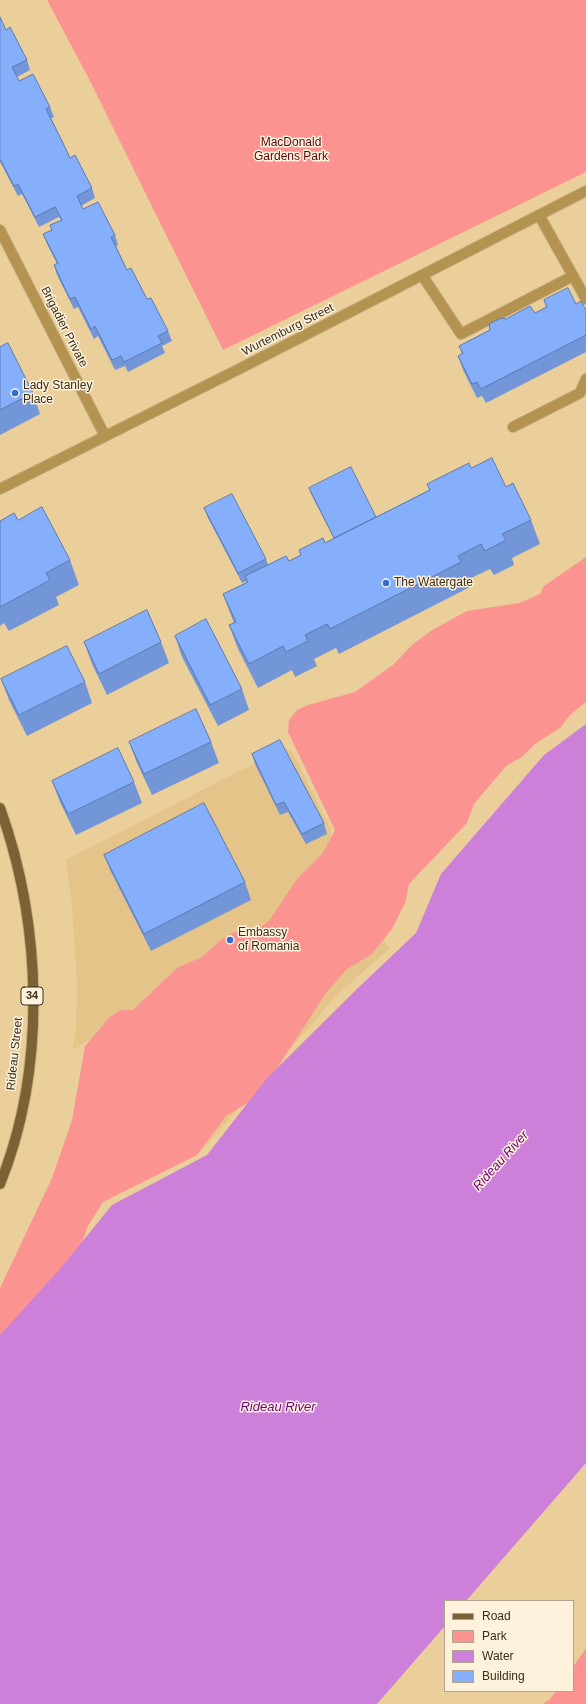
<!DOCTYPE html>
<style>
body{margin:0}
#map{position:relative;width:586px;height:1704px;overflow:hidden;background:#ebcf9a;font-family:Helvetica,sans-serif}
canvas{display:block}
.legend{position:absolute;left:444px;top:1600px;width:130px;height:92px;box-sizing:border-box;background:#fef2dd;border:1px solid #afa48f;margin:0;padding:5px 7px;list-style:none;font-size:12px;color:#392e19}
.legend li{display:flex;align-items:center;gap:8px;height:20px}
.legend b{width:20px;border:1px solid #afa48f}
</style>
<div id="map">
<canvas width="586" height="1704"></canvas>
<ul class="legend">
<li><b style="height:5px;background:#7b6234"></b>Road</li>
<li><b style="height:11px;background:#fb9491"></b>Park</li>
<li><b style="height:11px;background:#cd80d9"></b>Water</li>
<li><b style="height:11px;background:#85aefb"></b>Building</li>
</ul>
</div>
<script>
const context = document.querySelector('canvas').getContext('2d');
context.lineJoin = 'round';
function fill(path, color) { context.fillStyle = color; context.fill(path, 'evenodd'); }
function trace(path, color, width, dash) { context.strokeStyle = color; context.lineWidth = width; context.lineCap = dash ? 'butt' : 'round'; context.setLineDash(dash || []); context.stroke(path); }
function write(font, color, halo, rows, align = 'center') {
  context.font = font + ' Helvetica,sans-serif'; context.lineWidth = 3; context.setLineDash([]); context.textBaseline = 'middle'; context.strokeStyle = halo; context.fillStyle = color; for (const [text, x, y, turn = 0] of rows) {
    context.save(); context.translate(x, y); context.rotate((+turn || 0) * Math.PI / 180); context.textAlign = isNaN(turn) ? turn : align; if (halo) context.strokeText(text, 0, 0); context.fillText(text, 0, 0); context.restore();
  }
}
const built = new Path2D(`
 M 286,747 L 288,751 L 291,750 L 331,829 L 330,833 L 389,949 L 339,993 L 203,1149 L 142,1008 L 72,1050 L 76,1028 L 77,983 L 72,906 L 66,860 Z`);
const green = new Path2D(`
 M 47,0 L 586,0 L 586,172 L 223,350 L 88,77 Z
 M 586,557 L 586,702 L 571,714 L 560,728 L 535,744 L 522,757 L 506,766 L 474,804 L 467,823 L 409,884 L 405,903 L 392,929 L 372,954 L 347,969 L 326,993 L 259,1096 L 226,1116 L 197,1155 L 103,1202 L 88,1226 L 78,1253 L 0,1356 L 0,1288 L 52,1178 L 72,1120 L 85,1046 L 110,1017 L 121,1010 L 133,1010 L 177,968 L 202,957 L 222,939 L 235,932 L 258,929 L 269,921 L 297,879 L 323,853 L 335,830 L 288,732 L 289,720 L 297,710 L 308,705 L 355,692 L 394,664 L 412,645 L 432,630 L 467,611 L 519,603 L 540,594 L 544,586 Z
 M 586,1648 L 586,1704 L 543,1704 L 549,1700 L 556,1691 L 573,1691 L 573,1667 Z`);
const water = new Path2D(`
 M 586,724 L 586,1463 L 466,1601 L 445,1601 L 445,1626 L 377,1704 L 0,1704 L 0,1335 L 60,1269 L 112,1205 L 207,1155 L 268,1077 L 358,988 L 416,933 L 441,874 L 544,755 Z`);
const service = new Path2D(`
 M 539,215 L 586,299
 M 422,275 L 461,334 L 573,276
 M 513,427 L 580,393 L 586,379`);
const minor = new Path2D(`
 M 0,230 L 105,436
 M 0,489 L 239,369 L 586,191`);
const primary = new Path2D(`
 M 0,808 C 42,925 47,1068 0,1184`);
const wall = new Path2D(`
 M 0,17 L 6,30 L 27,60 L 30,70 L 17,77 L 19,81 L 50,107 L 54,117 L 51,118 L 70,158 L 92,188 L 95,198 L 81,206 L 83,209 L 115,235 L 118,245 L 116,246 L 127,270 L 168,331 L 172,341 L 162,346 L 165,353 L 128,372 L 125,366 L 115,370 L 98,336 L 94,339 L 78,307 L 74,309 L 57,275 L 54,265 L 57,264 L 47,244 L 43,234 L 52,230 L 50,225 L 61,220 L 59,217 L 39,227 L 22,194 L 18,196 L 0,162 Z
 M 544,300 L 576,304 L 586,310 L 586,352 L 486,403 L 482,396 L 477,398 L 463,370 L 458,356 L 462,354 L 459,346 L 490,330 L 506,319 L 535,313 L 546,307 Z
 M 0,347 L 33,393 L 40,414 L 0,435 Z
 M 471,468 L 506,487 L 531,520 L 540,544 L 512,558 L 514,565 L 494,575 L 490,569 L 467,580 L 470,587 L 339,654 L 336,648 L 314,659 L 317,666 L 295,677 L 292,670 L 258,688 L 238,649 L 229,625 L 234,623 L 223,594 L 247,582 L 247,581 L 242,583 L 208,518 L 204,508 L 266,559 L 268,565 L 289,561 L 301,555 L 299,550 L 325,543 L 334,538 L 311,494 L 309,488 L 376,517 L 429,490 L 427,484 Z
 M 18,520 L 70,560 L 79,585 L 56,597 L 59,605 L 9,631 L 4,623 L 0,626 L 0,521 Z
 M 175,636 L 242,689 L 249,710 L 218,726 L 182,657 Z
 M 84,642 L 161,642 L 169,663 L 107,695 L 92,664 Z
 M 1,679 L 85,682 L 92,703 L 27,736 L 9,700 Z
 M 129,742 L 211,742 L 219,763 L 152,795 L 137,763 Z
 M 252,754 L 324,823 L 327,834 L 306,844 L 288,812 L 280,815 L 255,764 Z
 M 52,781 L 134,782 L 142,803 L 76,835 L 60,802 Z
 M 104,855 L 245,882 L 251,900 L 151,951 L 111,872 Z`);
const building = new Path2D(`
 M 0,17 L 6,30 L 10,27 L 27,60 L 12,67 L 19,81 L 33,74 L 50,107 L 46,109 L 63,143 L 70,158 L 75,155 L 92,188 L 77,196 L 83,209 L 98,202 L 115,235 L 111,237 L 127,270 L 131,268 L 147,299 L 151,298 L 168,331 L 158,336 L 162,343 L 124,362 L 121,356 L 112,360 L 95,326 L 91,329 L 75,297 L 70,299 L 54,265 L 58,263 L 43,234 L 52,230 L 50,225 L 62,220 L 55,207 L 35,217 L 18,184 L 14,186 L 0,159 Z
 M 568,288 L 576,304 L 581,301 L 586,310 L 586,335 L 481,389 L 477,382 L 472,384 L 458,356 L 463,353 L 459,346 L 490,330 L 489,324 L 501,318 L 506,319 L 530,306 L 535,313 L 547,307 L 544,300 Z
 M 8,343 L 33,393 L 0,410 L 0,347 Z
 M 492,458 L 506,487 L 513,483 L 531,520 L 502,534 L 506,540 L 485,551 L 481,544 L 458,556 L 461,562 L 330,629 L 327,624 L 305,635 L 308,641 L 286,652 L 283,646 L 249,664 L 229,625 L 236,622 L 223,594 L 248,582 L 245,576 L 286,556 L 289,561 L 301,555 L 299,550 L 323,538 L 325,543 L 430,490 L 427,484 L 469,463 L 471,468 Z
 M 351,467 L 376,517 L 334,538 L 309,488 Z
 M 232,494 L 266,559 L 238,573 L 204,508 Z
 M 42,507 L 70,560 L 46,573 L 50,580 L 0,607 L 0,521 L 14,513 L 18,520 Z
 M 147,610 L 161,642 L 99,674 L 84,642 Z
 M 206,619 L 242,689 L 210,705 L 175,636 Z
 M 67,646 L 85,682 L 19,715 L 1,679 Z
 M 196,709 L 211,742 L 144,774 L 129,742 Z
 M 280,740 L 324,823 L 302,834 L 284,802 L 276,805 L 252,754 Z
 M 118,748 L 134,782 L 68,814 L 52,781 Z
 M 204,803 L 245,882 L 144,934 L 104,855 Z`);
const markers = [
 [15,393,4,"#326ad8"],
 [386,583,4,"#326ad8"],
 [230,940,4,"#326ad8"]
];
const shields = [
 [32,996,22]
];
const shieldNames = [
 ["34",32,996]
];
const parkNames = [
 ["MacDonald",291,143],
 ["Gardens Park",291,157]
];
const streetNames = [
 ["Brigadier Private",64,327,63],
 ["Wurtemburg Street",288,330,-27],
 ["Rideau Street",15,1054,-84]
];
const poiNames = [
 ["Lady Stanley",23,386],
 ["Place",23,400],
 ["The Watergate",394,583],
 ["Embassy",238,933],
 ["of Romania",238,947]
];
const waterNames = [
 ["Rideau River",501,1161,-48],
 ["Rideau River",278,1407]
];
fill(built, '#e5c489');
fill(green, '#fb9491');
fill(water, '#cd80d9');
trace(service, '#c7af80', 12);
trace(minor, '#c7af80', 12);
trace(primary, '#c7af80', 12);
trace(service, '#b49250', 10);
trace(minor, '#b49250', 10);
trace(primary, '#7b6234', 10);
fill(wall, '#7296d8');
fill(building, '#85aefb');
trace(building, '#5d7ab0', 1);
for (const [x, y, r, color] of markers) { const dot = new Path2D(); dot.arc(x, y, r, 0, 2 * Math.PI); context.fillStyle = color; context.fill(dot); trace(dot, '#fef2dd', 1.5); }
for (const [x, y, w] of shields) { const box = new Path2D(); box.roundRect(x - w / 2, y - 9, w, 18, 3); context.fillStyle = '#fef2dd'; context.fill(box); trace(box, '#392e19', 1); }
write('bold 11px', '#392e19', null, shieldNames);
write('12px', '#550811', '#fef2dd', parkNames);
write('12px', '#392e19', '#fef2dd', streetNames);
write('12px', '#392e19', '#fef2dd', poiNames, 'left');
write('italic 13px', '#6b0179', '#fef2dd', waterNames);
</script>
